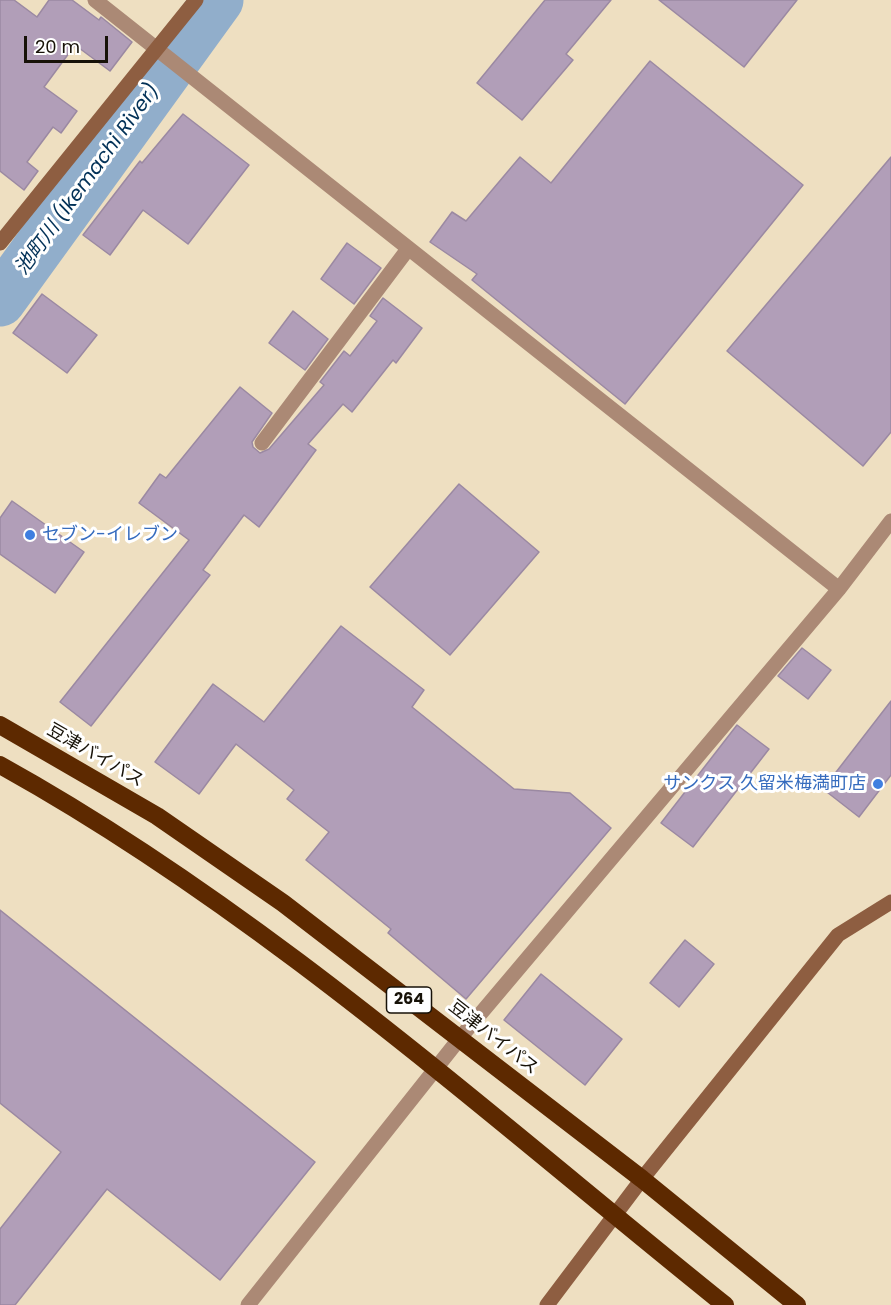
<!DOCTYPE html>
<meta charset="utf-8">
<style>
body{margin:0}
#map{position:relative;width:891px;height:1305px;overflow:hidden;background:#eedfc1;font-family:Poppins,sans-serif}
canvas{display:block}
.scale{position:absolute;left:24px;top:36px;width:84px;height:27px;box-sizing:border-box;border:3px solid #171208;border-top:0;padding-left:8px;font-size:18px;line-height:21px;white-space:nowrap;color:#171208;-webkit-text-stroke:4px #fff;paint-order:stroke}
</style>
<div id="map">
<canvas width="891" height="1305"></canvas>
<div class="scale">20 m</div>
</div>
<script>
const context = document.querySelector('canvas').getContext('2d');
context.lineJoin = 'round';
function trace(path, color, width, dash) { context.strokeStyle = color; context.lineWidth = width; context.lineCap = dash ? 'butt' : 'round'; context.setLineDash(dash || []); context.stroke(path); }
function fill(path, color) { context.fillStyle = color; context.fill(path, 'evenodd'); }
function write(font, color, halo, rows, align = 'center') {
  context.font = font + ' Poppins,"Noto Sans JP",sans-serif'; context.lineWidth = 6; context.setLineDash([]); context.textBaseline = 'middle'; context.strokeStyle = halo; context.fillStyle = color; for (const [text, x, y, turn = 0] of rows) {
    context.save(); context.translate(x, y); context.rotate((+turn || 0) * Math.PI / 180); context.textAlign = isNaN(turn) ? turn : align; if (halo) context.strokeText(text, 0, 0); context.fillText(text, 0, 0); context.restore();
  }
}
const river = new Path2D(`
 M 0,301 L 218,0`);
const building = new Path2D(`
 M 0,0 L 14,0 L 37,17 L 49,0 L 72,0 L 99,20 L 101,17 L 132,42 L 110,71 L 75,45 L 44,87 L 77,111 L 61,133 L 53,127 L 27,162 L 38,171 L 24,190 L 0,171 Z
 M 545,0 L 611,0 L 566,54 L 573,60 L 522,120 L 477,83 Z
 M 659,0 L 797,0 L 744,67 Z
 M 650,61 L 803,185 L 625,404 L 472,280 L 477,274 L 430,242 L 452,212 L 466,221 L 520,157 L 551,183 Z
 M 183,114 L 249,165 L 188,244 L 143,210 L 110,255 L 83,235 L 140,161 L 142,163 Z
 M 891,157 L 891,432 L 863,466 L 727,351 Z
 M 347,243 L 381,268 L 354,304 L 321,279 Z
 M 42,294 L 97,335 L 67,373 L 13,333 Z
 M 383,298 L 422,328 L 396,363 L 393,360 L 352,412 L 343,404 L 308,444 L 316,450 L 259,527 L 244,515 L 203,570 L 210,575 L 91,726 L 60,702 L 189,540 L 139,503 L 160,474 L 166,478 L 240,387 L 272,413 L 252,442 L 253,447 L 260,453 L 269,449 L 324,385 L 320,382 L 344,351 L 350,356 L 377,321 L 370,316 Z
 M 293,311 L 328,339 L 305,370 L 269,343 Z
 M 459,484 L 539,552 L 450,655 L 370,587 Z
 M 12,501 L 84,552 L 55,593 L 0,554 L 0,518 Z
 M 341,626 L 424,690 L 412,707 L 514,789 L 570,793 L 611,828 L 466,999 L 388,933 L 391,929 L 306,860 L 329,832 L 287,799 L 294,790 L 236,744 L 199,794 L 155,762 L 213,684 L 264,722 Z
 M 802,648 L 831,670 L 808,699 L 778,676 Z
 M 891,701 L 891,775 L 859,817 L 823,789 Z
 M 737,725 L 769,749 L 693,847 L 661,823 Z
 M 0,910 L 315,1162 L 220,1280 L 107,1189 L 15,1305 L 0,1305 L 0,1229 L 61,1152 L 0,1103 Z
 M 685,940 L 714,964 L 679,1007 L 650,983 Z
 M 541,974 L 622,1039 L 585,1085 L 504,1020 Z`);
const street = new Path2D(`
 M 95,0 L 839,589
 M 262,443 L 408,249
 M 248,1305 L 460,1038 L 839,589 L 891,521`);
const secondary = new Path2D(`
 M 0,243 L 196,0
 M 547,1305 L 642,1179 L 838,935 L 891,902`);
const highway = new Path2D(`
 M 0,725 L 157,816 L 283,903 L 642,1179 L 797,1305
 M 0,765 C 262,910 492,1118 725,1305`);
const markers = [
 [30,535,6,"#3f7fe0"],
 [878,784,6,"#3f7fe0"]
];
const shields = [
 [409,1000,45]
];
const shieldNames = [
 ["264",409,1000]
];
const shopNames = [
 ["セブン-イレブン",42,535],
 ["サンクス 久留米梅満町店",866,784,"right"]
];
const streetNames = [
 ["豆津バイパス",95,756,30],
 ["豆津バイパス",493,1038,38]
];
const waterNames = [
 ["池町川 (Ikemachi River)",88,180,-54]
];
trace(river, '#91aecb', 51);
fill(building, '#b19eb8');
trace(building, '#9b89a2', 1.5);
trace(street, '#ab8975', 15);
trace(secondary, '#8e5e41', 15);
trace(highway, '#5d2900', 18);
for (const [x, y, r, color] of markers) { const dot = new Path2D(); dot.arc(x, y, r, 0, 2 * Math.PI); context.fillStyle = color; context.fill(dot); trace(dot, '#fff', 2); }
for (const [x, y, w] of shields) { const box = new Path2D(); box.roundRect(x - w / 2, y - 13, w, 26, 4.5); context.fillStyle = '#fff'; context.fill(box); trace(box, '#171208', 1.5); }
write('bold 16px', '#171208', null, shieldNames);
write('18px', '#366cbe', '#fff', shopNames, 'left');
write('18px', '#171208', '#fff', streetNames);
write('italic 20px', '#023157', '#fff', waterNames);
</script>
